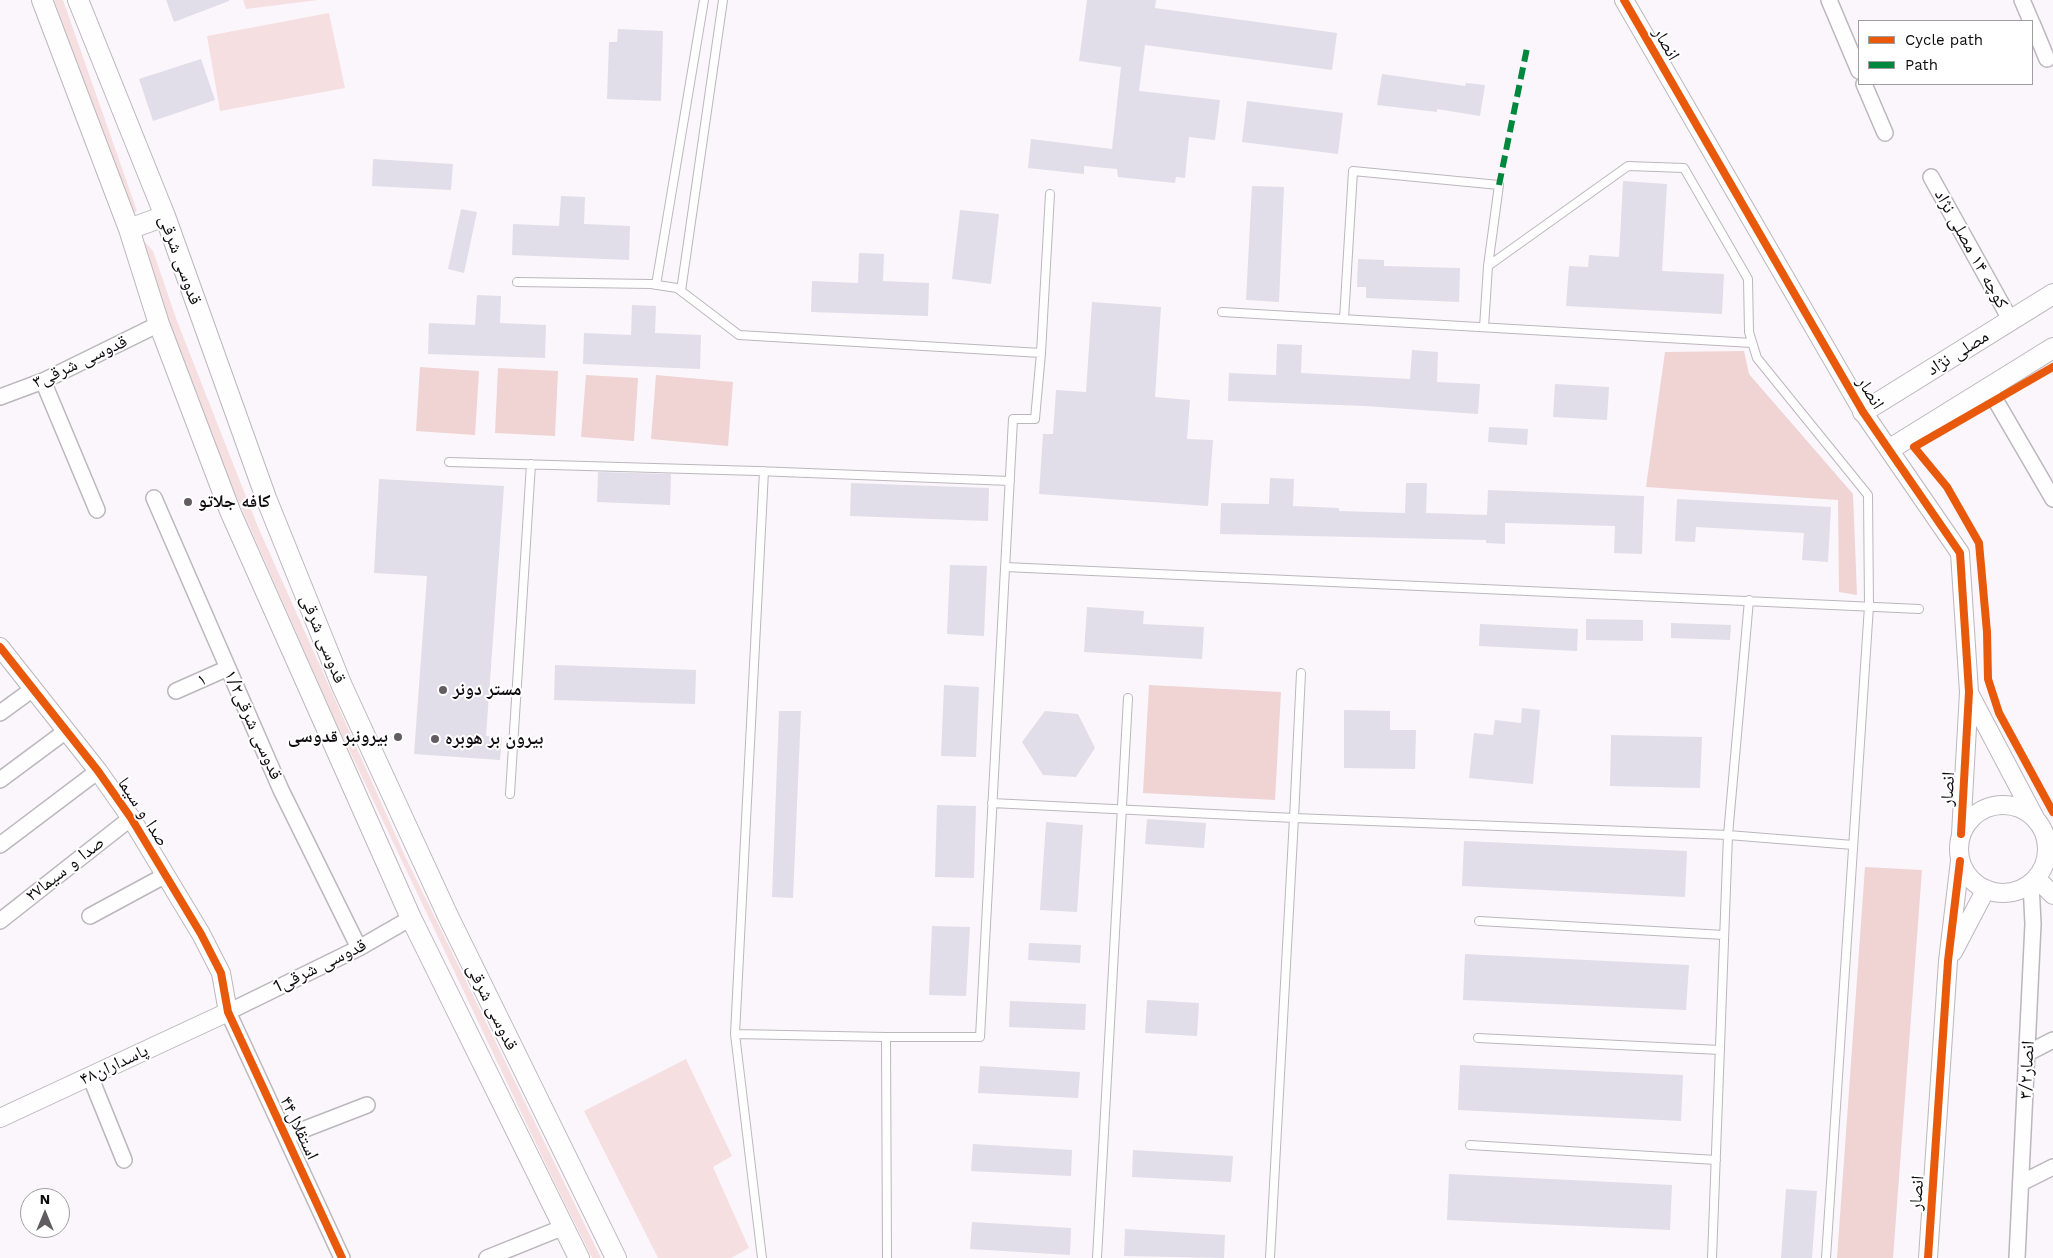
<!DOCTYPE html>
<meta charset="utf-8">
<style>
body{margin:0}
#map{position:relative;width:2053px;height:1258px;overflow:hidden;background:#fbf6fc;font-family:"Work Sans",sans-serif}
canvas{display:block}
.legend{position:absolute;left:1858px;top:20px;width:175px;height:65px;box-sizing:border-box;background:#fff;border:1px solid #9f9d9f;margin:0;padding:6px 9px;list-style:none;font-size:15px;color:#0e0b0e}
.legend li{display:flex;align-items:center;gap:10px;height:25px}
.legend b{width:25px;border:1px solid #9f9d9f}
.north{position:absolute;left:20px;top:1188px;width:50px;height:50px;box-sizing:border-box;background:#fff;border:1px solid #9f9d9f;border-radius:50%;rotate:0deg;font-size:14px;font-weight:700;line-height:20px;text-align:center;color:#0e0b0e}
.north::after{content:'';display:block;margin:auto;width:18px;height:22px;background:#615d61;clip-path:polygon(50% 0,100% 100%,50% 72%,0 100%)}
</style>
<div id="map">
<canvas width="2053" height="1258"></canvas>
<ul class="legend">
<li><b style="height:6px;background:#e8590c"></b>Cycle path</li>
<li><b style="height:6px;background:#00873e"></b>Path</li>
</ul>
<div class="north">N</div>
</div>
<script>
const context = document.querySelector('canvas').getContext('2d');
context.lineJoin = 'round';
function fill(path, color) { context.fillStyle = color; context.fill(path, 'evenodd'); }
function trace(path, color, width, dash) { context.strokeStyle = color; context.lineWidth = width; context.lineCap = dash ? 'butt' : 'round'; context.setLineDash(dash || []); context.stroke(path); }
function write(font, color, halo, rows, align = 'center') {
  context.font = font + ' "Work Sans","Noto Naskh Arabic",sans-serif'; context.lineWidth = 4; context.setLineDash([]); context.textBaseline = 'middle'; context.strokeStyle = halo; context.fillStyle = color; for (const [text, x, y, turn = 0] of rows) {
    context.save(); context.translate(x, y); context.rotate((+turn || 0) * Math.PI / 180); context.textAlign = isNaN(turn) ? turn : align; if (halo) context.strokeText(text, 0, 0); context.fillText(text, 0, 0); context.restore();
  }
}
const green = new Path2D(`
 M 54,0 L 63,0 L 137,211 L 133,214 L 105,145 Z
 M 243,0 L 318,0 L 246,9 Z
 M 329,13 L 345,88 L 220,111 L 207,36 Z
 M 145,242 L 153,251 L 177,321 L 258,527 L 405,856 L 601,1258 L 592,1258 L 548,1169 L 335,720 L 226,473 L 146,263 Z
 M 686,1059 L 732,1156 L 713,1167 L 749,1248 L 731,1258 L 658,1258 L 584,1111 Z`);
const forest = new Path2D(`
 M 1744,351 L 1749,374 L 1853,494 L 1857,595 L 1839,592 L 1838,500 L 1646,487 L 1665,352 Z
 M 420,367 L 479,371 L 475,435 L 416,431 Z
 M 498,368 L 558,371 L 555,436 L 495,433 Z
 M 586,375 L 638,378 L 634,441 L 581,437 Z
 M 656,375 L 733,382 L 728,446 L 651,439 Z
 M 1149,685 L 1281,692 L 1275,800 L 1143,793 Z
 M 1865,867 L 1922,870 L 1893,1258 L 1837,1258 Z`);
const building = new Path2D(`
 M 166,0 L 229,0 L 229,1 L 174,22 Z
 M 1087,0 L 1156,0 L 1155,8 L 1337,33 L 1332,70 L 1145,45 L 1139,91 L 1220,100 L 1215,140 L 1189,137 L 1185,178 L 1176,177 L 1175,183 L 1118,177 L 1117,169 L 1084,166 L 1084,174 L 1028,168 L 1031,139 L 1112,149 L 1121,67 L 1079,61 Z
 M 618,29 L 663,31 L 661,101 L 607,99 L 609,42 L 617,42 Z
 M 201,59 L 215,100 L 153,121 L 139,79 Z
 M 1382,74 L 1465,86 L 1466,83 L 1485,85 L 1480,116 L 1437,109 L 1437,112 L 1377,105 Z
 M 1247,101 L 1343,113 L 1338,154 L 1242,142 Z
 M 373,159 L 453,164 L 451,190 L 372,186 Z
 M 1623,181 L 1667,184 L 1662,271 L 1724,274 L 1722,314 L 1566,306 L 1569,266 L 1588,267 L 1589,255 L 1619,257 Z
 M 1252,186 L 1284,187 L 1279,302 L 1246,300 Z
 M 561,196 L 585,197 L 584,224 L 630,226 L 629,260 L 512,255 L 513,224 L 559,226 Z
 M 461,209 L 477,212 L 464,273 L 448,269 Z
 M 960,210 L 999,214 L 991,284 L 952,279 Z
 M 859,253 L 884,254 L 883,281 L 929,283 L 928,316 L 811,312 L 812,281 L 858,283 Z
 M 1358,259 L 1384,260 L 1384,266 L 1460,268 L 1459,302 L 1366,298 L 1366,287 L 1357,287 Z
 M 477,295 L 501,296 L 500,323 L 546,325 L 545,358 L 428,354 L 429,323 L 475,325 Z
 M 1092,302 L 1161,307 L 1155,397 L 1190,400 L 1187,439 L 1213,440 L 1208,506 L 1039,494 L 1043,434 L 1053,434 L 1056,390 L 1086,392 Z
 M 632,305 L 656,306 L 655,333 L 701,335 L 700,369 L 583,364 L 584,333 L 631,335 Z
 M 1277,344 L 1302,345 L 1301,373 L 1410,379 L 1412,350 L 1438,352 L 1437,382 L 1480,384 L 1478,414 L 1365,406 L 1228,401 L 1229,373 L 1276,375 Z
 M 1555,384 L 1609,387 L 1607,420 L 1553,417 Z
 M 1489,427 L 1528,429 L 1527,445 L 1488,442 Z
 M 598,472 L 671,474 L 670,505 L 597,502 Z
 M 1270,478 L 1294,479 L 1293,506 L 1339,508 L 1339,511 L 1405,513 L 1406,483 L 1427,483 L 1426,513 L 1487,515 L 1488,490 L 1644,496 L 1642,554 L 1614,553 L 1615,526 L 1505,523 L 1505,544 L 1486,543 L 1486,540 L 1220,534 L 1221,503 L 1269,504 Z
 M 379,479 L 504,486 L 486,736 L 502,737 L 500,760 L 414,754 L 427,576 L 374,573 Z
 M 851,483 L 989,488 L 988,521 L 850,516 Z
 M 1677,499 L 1831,507 L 1828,562 L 1802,560 L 1804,533 L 1696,527 L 1695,542 L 1675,541 Z
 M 950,565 L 987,566 L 984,636 L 947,634 Z
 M 1087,607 L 1144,611 L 1143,624 L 1204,627 L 1202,659 L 1084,652 Z
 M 1586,619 L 1643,620 L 1643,641 L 1586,640 Z
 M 1671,623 L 1731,625 L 1730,640 L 1671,638 Z
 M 1480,624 L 1578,629 L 1577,651 L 1479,646 Z
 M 555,665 L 696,670 L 695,704 L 554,700 Z
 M 944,685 L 979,687 L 976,757 L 941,756 Z
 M 1522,708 L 1540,710 L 1533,784 L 1469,778 L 1474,733 L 1493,735 L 1495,720 L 1521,723 Z
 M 1344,710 L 1390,711 L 1390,730 L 1416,730 L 1415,769 L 1344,768 Z
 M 779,711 L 801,711 L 793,898 L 772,897 Z
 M 1045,711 L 1078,714 L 1095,748 L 1076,777 L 1043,775 L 1022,742 Z
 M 1611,735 L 1702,737 L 1700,788 L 1610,786 Z
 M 937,805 L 976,806 L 974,878 L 935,877 Z
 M 1147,819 L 1206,823 L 1204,848 L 1145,844 Z
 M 1046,822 L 1083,825 L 1077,912 L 1040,910 Z
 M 1464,841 L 1687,851 L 1685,897 L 1462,886 Z
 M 932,926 L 970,927 L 966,996 L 929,995 Z
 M 1029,943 L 1081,945 L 1080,963 L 1028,960 Z
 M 1465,954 L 1689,965 L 1686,1010 L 1463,1000 Z
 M 1147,1000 L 1199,1003 L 1197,1036 L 1145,1033 Z
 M 1010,1001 L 1086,1004 L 1085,1030 L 1009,1027 Z
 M 1460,1065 L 1683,1075 L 1681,1121 L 1458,1110 Z
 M 980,1066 L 1080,1072 L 1078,1098 L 978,1093 Z
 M 973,1144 L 1072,1150 L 1071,1176 L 971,1171 Z
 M 1133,1150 L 1233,1156 L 1231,1182 L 1132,1177 Z
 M 1449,1174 L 1672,1185 L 1670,1230 L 1447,1220 Z
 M 1786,1189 L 1817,1191 L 1812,1258 L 1781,1258 Z
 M 972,1222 L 1071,1228 L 1070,1255 L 970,1249 Z
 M 1125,1229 L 1225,1235 L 1224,1258 L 1124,1256 Z`);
const service = new Path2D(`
 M 1488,266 L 1628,166 L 1684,168 L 1748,279 L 1749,332 L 1757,358 L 1868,495 L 1869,606 L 1826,1258
 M 517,282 L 651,284 L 677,288 L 739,335 L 1041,353
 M 656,285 L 704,0
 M 681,291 L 723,0
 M 1222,312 L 1752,343
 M 1344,319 L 1353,171 L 1499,185 L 1488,266 L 1484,327
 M 449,462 L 757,471 L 1010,481
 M 764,471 L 735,1034 L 886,1037
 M 1005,567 L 1919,609
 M 1749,600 L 1728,835 L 1853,845
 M 510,794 L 531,464
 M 992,803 L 1294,818 L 1301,673
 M 1479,921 L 1724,935
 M 735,1034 L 762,1258
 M 1478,1038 L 1720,1050
 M 1470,1145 L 1716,1160
 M 887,1258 L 886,1037 L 980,1037 L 1013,419 L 1035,419 L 1041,353 L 1050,194
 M 1097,1258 L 1128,698
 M 1270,1258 L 1294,818 L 1728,835 L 1712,1258`);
const minor = new Path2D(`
 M 1829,0 L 1859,71
 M 2022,0 L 2031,21
 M 2032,23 L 2047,59
 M 1864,84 L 1885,133
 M 1931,177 L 2011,321
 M 43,381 L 97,510
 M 1989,389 L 2053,499
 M 0,397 L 43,381 L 159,324
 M 154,498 L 281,790 L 359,948
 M 176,691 L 228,668
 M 0,713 L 33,689
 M 0,780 L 66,731
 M 0,845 L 98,771
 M 90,916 L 164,876
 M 0,921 L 131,818
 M 2028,1053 L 2053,1040
 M 90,1076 L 124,1160
 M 287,1136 L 367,1105
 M 2021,1183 L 2053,1167
 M 342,1258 L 228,1012 L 359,948 L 411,918
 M 487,1258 L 564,1227
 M 2017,1258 L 2033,924 L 2031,883`);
const tertiary = new Path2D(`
 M 1624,0 L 1863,412 L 1960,553 L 1969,692 L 1961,834
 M 0,647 L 98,771 L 131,818 L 201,934 L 221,973 L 228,1012 L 0,1118
 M 1969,693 L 2035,818
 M1959 849a44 44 0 1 1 88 0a44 44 0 1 1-88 0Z
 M 2036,878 L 2053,895
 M 1953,952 L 1986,889
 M 1928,1258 L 1948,961 L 1960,861`);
const secondary = new Path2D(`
 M 42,0 L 129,229 L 159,324 L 230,511 L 411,918 L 579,1258
 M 78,0 L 165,216 L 266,498 L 342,686 L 448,916 L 616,1258
 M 129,229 L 165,216
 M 1863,412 L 2053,294
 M 1890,449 L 2053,348`);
const quiet = new Path2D(`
 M 1499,185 L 1527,48`);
const cycleway = new Path2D(`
 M 1624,0 L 1863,412 L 1960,553 L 1969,692 L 1961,834
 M 2053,367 L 1914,447 L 1947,487 L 1979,543 L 1987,632 L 1988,679 L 1999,713 L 2053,812
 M 0,647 L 98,771 L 131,818 L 201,934 L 221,973 L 228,1012 L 342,1258
 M 1928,1258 L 1948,961 L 1960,861`);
const markers = [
 [188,502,5,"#615d61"],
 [443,690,5,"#615d61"],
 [398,737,5,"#615d61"],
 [435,739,5,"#615d61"]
];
const streetNames = [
 ["انصار",1666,44,60],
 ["کوچه ۱۴ مصلی نژاد",1971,249,61],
 ["قدوسی شرقی",180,260,70],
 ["مصلی نژاد",1958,353,-32],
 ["قدوسی شرقی۳",80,362,-25],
 ["انصار",1870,393,58],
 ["قدوسی شرقی",323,639,68],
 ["۱",202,680,-25],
 ["قدوسی شرقی۱/۲",253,725,66],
 ["انصار",1948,789,-87],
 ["صدا و سیما",143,812,57],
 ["صدا و سیما۲۷",65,869,-38],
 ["1قدوسی شرقی",320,966,-26],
 ["قدوسی شرقی",492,1007,64],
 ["پاسداران۴۸",114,1065,-25],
 ["انصار۳/۲",2027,1070,-87],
 ["استقلال۴۴",299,1128,65],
 ["انصار",1917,1193,-86]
];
const poiNames = [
 ["کافه جلاتو",198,502],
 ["مستر دونر",453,690],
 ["بیرونبر قدوسی",388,737,"right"],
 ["بیرون بر هوبره",445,739]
];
fill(green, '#f6dfe0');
fill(forest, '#efd4d3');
fill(building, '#e1dee9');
trace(service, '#bbb7bc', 10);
trace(minor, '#bbb7bc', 18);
trace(tertiary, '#bbb7bc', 20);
trace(secondary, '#bbb7bc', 22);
trace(service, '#fefeff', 8);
trace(minor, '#fefeff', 15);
trace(tertiary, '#fefeff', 18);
trace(secondary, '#fefeff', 20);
trace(quiet, '#00873e', 6, [12, 6]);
trace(cycleway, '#e8590c', 8);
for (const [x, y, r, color] of markers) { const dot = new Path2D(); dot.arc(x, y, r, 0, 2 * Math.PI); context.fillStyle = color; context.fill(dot); trace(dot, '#fff', 2); }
write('18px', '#0e0b0e', '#fff', streetNames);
write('bold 18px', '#0e0b0e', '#fff', poiNames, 'left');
</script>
